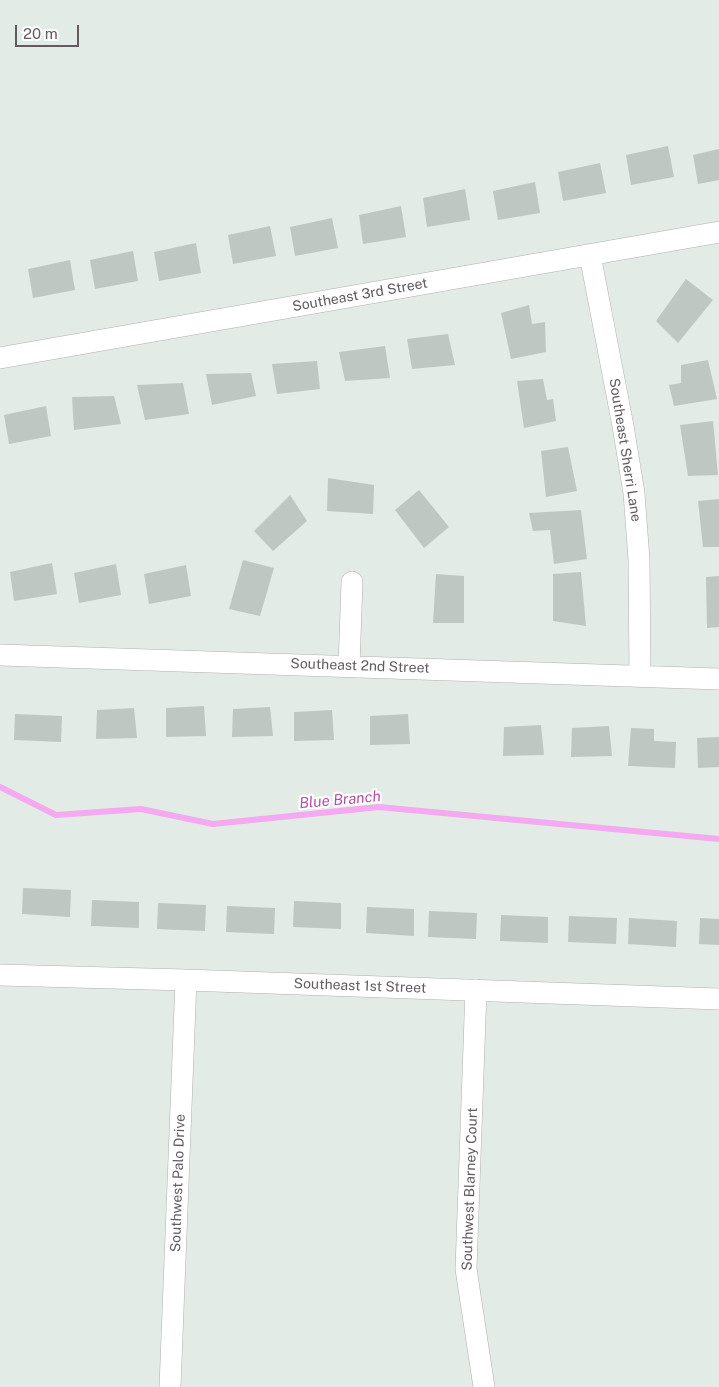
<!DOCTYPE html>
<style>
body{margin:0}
#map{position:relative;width:719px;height:1387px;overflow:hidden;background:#e2ebe6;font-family:"Public Sans",sans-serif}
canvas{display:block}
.scale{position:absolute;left:15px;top:25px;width:64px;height:22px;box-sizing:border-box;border:2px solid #615a60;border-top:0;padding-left:6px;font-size:15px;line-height:18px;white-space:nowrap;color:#615a60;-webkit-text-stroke:4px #fff;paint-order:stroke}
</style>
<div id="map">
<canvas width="719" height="1387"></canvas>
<div class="scale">20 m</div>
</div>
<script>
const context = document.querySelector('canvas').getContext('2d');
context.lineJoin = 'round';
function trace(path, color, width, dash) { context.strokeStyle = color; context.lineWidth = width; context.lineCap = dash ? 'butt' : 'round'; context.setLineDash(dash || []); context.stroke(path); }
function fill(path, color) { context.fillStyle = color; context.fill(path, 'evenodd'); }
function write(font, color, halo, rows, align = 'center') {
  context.font = font + ' "Public Sans",sans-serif'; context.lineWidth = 4.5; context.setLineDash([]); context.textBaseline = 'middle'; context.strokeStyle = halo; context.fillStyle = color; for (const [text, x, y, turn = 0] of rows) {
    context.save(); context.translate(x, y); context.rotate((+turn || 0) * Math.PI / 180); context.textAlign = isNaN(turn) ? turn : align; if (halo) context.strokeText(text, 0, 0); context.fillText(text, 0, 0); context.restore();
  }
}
const stream = new Path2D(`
 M 0,787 L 56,815 L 141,809 L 213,824 L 379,807 L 719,839`);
const building = new Path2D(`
 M 668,146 L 674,177 L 631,185 L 626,155 Z
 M 719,149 L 719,180 L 698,184 L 693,155 Z
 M 600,163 L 606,193 L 563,201 L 558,172 Z
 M 535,182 L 540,213 L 498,220 L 493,191 Z
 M 465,189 L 470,220 L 427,227 L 423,198 Z
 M 401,206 L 406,237 L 363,244 L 359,215 Z
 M 332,218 L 338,248 L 295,256 L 290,227 Z
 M 270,226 L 276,256 L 233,264 L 228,235 Z
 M 196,243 L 201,273 L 159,281 L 154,252 Z
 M 133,251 L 138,281 L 95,289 L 90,260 Z
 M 70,260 L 75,290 L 33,298 L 28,269 Z
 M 686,279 L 713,300 L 678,343 L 656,321 Z
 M 529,305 L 532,324 L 545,322 L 546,352 L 511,359 L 501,313 Z
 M 448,334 L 455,365 L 412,369 L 407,339 Z
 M 385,346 L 390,378 L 345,381 L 339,352 Z
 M 708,360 L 717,399 L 674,406 L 669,385 L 681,383 L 681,365 Z
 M 317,361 L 320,389 L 277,394 L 272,364 Z
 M 251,373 L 256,396 L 212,405 L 206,374 Z
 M 543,379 L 547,400 L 553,399 L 556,421 L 524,428 L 517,381 Z
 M 183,383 L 189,414 L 145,420 L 137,385 Z
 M 114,396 L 121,424 L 74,430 L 72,397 Z
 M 46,406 L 51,436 L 9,444 L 4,415 Z
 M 713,421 L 718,475 L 688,476 L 680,425 Z
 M 568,447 L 577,491 L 546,497 L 541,451 Z
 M 328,478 L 374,485 L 373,514 L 327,511 Z
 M 419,490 L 449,527 L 424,548 L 395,510 Z
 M 290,495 L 307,521 L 273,551 L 254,531 Z
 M 719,499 L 719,547 L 703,547 L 698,501 Z
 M 581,510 L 587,559 L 554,564 L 550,530 L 533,531 L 529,513 Z
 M 243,560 L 274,568 L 260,616 L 229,609 Z
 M 52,563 L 57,594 L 14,601 L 10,572 Z
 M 116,564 L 121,595 L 79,603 L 74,573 Z
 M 186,565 L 191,596 L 149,604 L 144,574 Z
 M 581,572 L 586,626 L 553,621 L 553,574 Z
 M 436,574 L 464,576 L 464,623 L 433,623 Z
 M 719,576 L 719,627 L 707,628 L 706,577 Z
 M 204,706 L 206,736 L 166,737 L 166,708 Z
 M 270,707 L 273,736 L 232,737 L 233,709 Z
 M 134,708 L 137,738 L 96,739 L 97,710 Z
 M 332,710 L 334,740 L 294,741 L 294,712 Z
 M 15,714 L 62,716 L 61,742 L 14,740 Z
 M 408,714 L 410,744 L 370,745 L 370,716 Z
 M 541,725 L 544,755 L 503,756 L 504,727 Z
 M 609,726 L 612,756 L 571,757 L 572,728 Z
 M 631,728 L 654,729 L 654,741 L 676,742 L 675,768 L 628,766 Z
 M 719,737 L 719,767 L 698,768 L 697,738 Z
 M 23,888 L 71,890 L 70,917 L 22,914 Z
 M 92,900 L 139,902 L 139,928 L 91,926 Z
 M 294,901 L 341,903 L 341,929 L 293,927 Z
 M 158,903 L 206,905 L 205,931 L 157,929 Z
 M 227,906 L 275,908 L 274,934 L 226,932 Z
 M 367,907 L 414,909 L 414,936 L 366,933 Z
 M 429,911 L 477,913 L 476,939 L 428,937 Z
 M 501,915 L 548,917 L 548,943 L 500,941 Z
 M 569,916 L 617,918 L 616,944 L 568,942 Z
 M 629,918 L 677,921 L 676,947 L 628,944 Z
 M 700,918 L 719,919 L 719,945 L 699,944 Z`);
const minor = new Path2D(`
 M 590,255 L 623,426 L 634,493 L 639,560 L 640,676
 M 0,358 L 719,232
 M 0,655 L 719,679
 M 349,666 L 352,582
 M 0,975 L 186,980 L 719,999
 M 476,990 L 466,1269 L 484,1387
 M 170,1387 L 186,980`);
const streetNames = [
 ["Southeast 3rd Street",360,295,-10],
 ["Southeast Sherri Lane",625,450,81],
 ["Southeast 2nd Street",360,666,2],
 ["Southeast 1st Street",360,986,2],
 ["Southwest Palo Drive",178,1183,-88],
 ["Southwest Blarney Court",470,1189,-88]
];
const waterNames = [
 ["Blue Branch",340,800,-5]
];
trace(stream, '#f4a9f0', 6);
fill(building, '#bfc7c2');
trace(minor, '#b3aeb2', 22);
trace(minor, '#fff', 21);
write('14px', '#615a60', '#fff', streetNames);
write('italic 15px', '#b450a7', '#fff', waterNames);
</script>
